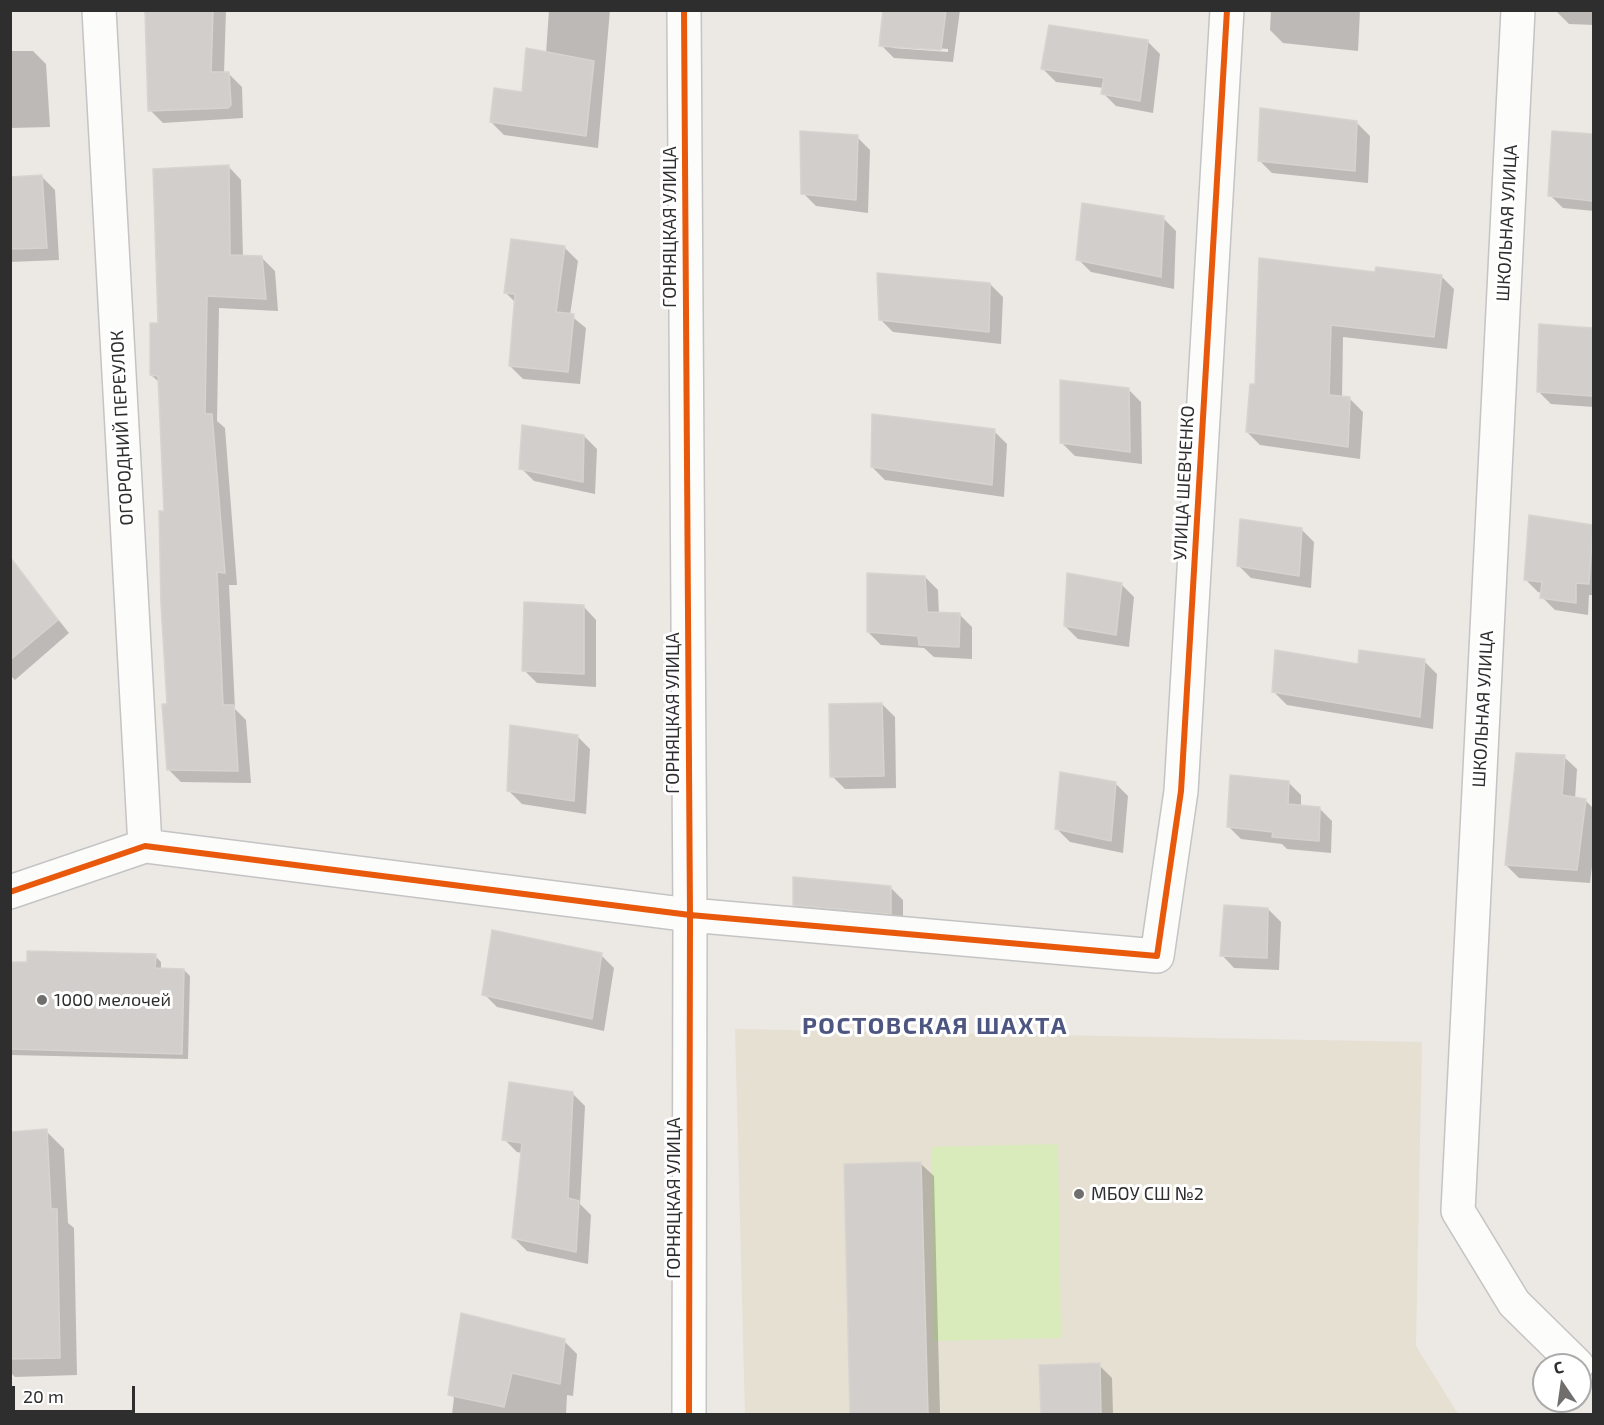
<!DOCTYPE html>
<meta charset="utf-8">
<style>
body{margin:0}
#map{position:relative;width:1604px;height:1425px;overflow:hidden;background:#ece8e4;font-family:"Exo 2",sans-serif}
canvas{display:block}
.frame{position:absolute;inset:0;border:12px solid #2e2e2e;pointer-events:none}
.north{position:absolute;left:1532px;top:1353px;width:60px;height:60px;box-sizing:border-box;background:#fff;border:2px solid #ababab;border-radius:50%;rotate:347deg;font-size:16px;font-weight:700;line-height:24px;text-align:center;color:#2e2e2e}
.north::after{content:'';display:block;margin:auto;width:21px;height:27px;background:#706f6e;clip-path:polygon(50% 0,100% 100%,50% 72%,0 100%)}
.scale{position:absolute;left:12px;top:1386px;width:123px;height:27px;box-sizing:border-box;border:3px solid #2e2e2e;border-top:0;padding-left:8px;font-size:18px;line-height:21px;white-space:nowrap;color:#2e2e2e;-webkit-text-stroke:4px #fff;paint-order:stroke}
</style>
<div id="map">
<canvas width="1604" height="1425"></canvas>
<div class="frame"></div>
<div class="north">С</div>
<div class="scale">20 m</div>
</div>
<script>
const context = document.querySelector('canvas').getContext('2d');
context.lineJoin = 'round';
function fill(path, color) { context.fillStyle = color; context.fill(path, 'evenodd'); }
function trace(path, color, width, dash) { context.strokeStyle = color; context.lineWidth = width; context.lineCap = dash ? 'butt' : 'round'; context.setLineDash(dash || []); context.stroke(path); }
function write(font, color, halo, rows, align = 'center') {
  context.font = font + ' "Exo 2",sans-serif'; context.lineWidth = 6; context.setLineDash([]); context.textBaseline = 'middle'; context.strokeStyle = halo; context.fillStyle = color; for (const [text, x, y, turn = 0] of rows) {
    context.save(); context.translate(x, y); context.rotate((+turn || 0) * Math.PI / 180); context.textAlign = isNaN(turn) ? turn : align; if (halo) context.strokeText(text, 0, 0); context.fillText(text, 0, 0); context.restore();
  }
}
const education = new Path2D(`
 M 735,1029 L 1422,1042 L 1416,1346 L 1458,1414 L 745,1414 Z`);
const pitch = new Path2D(`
 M 1058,1144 L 1061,1338 L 934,1341 L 931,1147 Z`);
const shadow = new Path2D(`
 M 143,10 L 226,10 L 224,74 L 229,74 L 242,87 L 243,118 L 163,123 L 150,110 L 147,17 Z
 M 549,10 L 610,10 L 598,148 L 504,135 L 491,122 L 523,94 L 546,54 Z
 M 884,10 L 960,10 L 953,62 L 894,58 L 881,45 ZM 893,45 L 948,49 L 948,52 L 893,48 Z
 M 1271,10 L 1360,10 L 1358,51 L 1283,43 L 1270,30 Z
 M 1594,10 L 1594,25 L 1569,24 L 1556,11 Z
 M 1147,41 L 1160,54 L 1153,113 L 1116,106 L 1103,93 L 1104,88 L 1056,82 L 1043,69 Z
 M 10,51 L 33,51 L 46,64 L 50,127 L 10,128 Z
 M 1357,123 L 1370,136 L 1368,183 L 1272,173 L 1259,160 Z
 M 1554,133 L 1594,136 L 1594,211 L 1563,208 L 1550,195 Z
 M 857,137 L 870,150 L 868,213 L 816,206 L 803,193 Z
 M 229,167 L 241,180 L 243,257 L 262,258 L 275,271 L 278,311 L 219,308 L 217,421 L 225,428 L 237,585 L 229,585 L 235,709 L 246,720 L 251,783 L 181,782 L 168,769 L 166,512 L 160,383 L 151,375 L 160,324 Z
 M 42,177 L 55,190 L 59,260 L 10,262 L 10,179 Z
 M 1163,218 L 1176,231 L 1174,289 L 1091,272 L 1078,259 Z
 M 512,241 L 565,248 L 578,261 L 570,315 L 586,328 L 580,384 L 523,379 L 510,366 L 516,303 L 505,292 Z
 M 1377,274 L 1441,276 L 1454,289 L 1447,349 L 1343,337 L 1342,398 L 1350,399 L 1363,412 L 1360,459 L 1260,445 L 1247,432 L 1256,386 Z
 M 990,284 L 1003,297 L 1001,344 L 893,332 L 880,319 Z
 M 1541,326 L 1594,329 L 1594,407 L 1551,404 L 1538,391 Z
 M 1128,389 L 1141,402 L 1142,464 L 1075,456 L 1062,443 Z
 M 994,431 L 1007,444 L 1004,497 L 885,480 L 872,467 Z
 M 584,436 L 597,449 L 595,494 L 534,481 L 521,468 Z
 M 1592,526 L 1594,595 L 1589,595 L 1588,615 L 1555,610 L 1542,597 L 1542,593 L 1538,592 L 1525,579 Z
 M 1301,529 L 1314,542 L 1311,588 L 1251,578 L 1238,565 Z
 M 10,559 L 69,633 L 15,680 L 10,675 Z
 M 925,577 L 938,590 L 939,614 L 959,614 L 972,627 L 972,659 L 934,657 L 924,648 L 881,645 L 868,632 Z
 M 1121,584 L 1134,597 L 1129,647 L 1078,639 L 1065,626 Z
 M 584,607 L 596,620 L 596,687 L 537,683 L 524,670 Z
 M 1424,661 L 1437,674 L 1433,729 L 1287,705 L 1274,692 L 1360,666 Z
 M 882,704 L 895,717 L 896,788 L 845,789 L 832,776 Z
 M 577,736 L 590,749 L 586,814 L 522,804 L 509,791 Z
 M 1564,757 L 1577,769 L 1575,799 L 1585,800 L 1594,809 L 1594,850 L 1590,883 L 1519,878 L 1506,865 Z
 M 1288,782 L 1301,795 L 1301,807 L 1319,808 L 1332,821 L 1331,853 L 1287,849 L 1282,844 L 1241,839 L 1228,826 Z
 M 1115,783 L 1128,796 L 1123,853 L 1070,842 L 1057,829 Z
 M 890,887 L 903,900 L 903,926 L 807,918 L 794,905 Z
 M 1268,909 L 1281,922 L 1279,970 L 1234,968 L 1222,955 Z
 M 601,955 L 614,968 L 604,1031 L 497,1007 L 484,994 Z
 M 155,956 L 161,962 L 161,969 L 184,970 L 190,976 L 188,1059 L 10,1055 L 10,963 Z
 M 572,1093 L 585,1106 L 580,1204 L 591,1215 L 588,1264 L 527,1251 L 514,1238 L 522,1153 L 517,1152 L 504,1139 Z
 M 46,1131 L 64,1149 L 68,1223 L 74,1228 L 77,1375 L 15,1377 L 10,1372 L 10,1133 Z
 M 921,1164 L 934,1176 L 940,1414 L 852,1414 L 845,1165 Z
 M 564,1341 L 577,1354 L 573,1396 L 567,1395 L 566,1414 L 452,1414 L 454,1398 L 450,1394 Z
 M 1099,1365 L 1112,1378 L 1113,1414 L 1042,1414 L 1041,1367 Z`);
const building = new Path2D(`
 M 145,10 L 213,10 L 211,72 L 229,72 L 231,105 L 228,108 L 148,111 Z
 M 883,10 L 946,10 L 941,50 L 879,46 Z
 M 1049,25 L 1148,40 L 1140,101 L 1101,94 L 1104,78 L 1041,69 Z
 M 526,48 L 594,61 L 586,136 L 490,122 L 494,88 L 522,92 Z
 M 1260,108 L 1357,121 L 1355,171 L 1258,161 Z
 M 800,131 L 858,135 L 856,200 L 801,194 Z
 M 1552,131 L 1593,134 L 1593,201 L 1548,196 Z
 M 229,165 L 230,255 L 262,256 L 266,299 L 207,296 L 205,414 L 212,414 L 225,573 L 217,572 L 223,705 L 234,705 L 238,771 L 167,770 L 162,704 L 167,704 L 161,604 L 159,511 L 164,511 L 158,376 L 150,375 L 150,323 L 158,323 L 153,169 Z
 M 42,175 L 47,248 L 10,249 L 10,177 Z
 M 1082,203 L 1164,216 L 1161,277 L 1076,260 Z
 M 511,239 L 565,246 L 556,312 L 574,314 L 568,372 L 509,366 L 515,294 L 504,293 Z
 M 1259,258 L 1375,272 L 1376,267 L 1442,275 L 1434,337 L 1331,325 L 1329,395 L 1350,397 L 1348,447 L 1246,432 L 1250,384 L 1255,384 Z
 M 877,273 L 990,283 L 989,332 L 879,320 Z
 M 1539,324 L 1593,328 L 1593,396 L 1537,392 Z
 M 1060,380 L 1129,388 L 1130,452 L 1060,443 Z
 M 872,414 L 995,429 L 992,485 L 871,467 Z
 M 522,425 L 584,435 L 583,482 L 519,469 Z
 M 1529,515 L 1593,525 L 1589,584 L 1576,583 L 1576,603 L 1540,598 L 1542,582 L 1524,580 Z
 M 1240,519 L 1302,528 L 1299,576 L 1237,566 Z
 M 10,557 L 58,620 L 10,660 Z
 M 867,573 L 925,576 L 927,612 L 960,613 L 959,647 L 919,645 L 918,636 L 867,632 Z
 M 1067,573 L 1122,583 L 1116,635 L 1064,626 Z
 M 524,602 L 584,605 L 584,674 L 522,671 Z
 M 1275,650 L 1358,664 L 1359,650 L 1425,659 L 1420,717 L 1272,692 Z
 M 882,703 L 884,776 L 830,777 L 829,704 Z
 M 510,725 L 578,735 L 574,801 L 507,791 Z
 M 1516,753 L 1565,755 L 1562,795 L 1586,799 L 1577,870 L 1505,865 Z
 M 1060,772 L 1116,782 L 1111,841 L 1055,829 Z
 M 1230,775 L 1289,781 L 1288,804 L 1320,807 L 1319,841 L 1272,837 L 1273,832 L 1227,827 Z
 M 793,877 L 891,886 L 891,914 L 793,905 Z
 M 1224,905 L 1268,908 L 1267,958 L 1220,956 Z
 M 492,930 L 602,953 L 592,1019 L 482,995 Z
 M 27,951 L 156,954 L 155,968 L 184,969 L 182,1054 L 10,1049 L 10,962 L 27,962 Z
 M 509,1082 L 573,1092 L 568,1198 L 579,1201 L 576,1252 L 512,1238 L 522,1143 L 502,1140 Z
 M 47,1129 L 51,1209 L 57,1209 L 60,1358 L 10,1359 L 10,1132 Z
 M 921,1162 L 928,1414 L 850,1414 L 844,1164 Z
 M 461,1313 L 565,1339 L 560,1384 L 512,1373 L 504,1407 L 448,1395 Z
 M 1100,1363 L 1101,1414 L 1041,1414 L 1039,1365 Z`);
const minor = new Path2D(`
 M 99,10 L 145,846
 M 684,10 L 690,915 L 689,1414
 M 1518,10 L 1458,1211 L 1514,1303 L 1577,1365
 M 10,892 L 145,846 L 690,915 L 1157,956 L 1181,791 L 1227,10`);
const cycleway = new Path2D(`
 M 684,10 L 690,915 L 689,1414
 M 10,892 L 145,846 L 690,915 L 1157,956 L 1181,791 L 1227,10`);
const markers = [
 [42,1000,6,"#706f6e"],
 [1079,1194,6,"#706f6e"]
];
const streetNames = [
 ["ШКОЛЬНАЯ УЛИЦА",1507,223,-87],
 ["ГОРНЯЦКАЯ УЛИЦА",670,227,-90],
 ["ОГОРОДНИЙ ПЕРЕУЛОК",122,428,-93],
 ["УЛИЦА ШЕВЧЕНКО",1184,483,-87],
 ["ШКОЛЬНАЯ УЛИЦА",1483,709,-87],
 ["ГОРНЯЦКАЯ УЛИЦА",673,713,-90],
 ["ГОРНЯЦКАЯ УЛИЦА",674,1198,-90]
];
const poiNames = [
 ["1000 мелочей",54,1000],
 ["МБОУ СШ №2",1091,1194]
];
const districtNames = [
 ["РОСТОВСКАЯ ШАХТА",935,1026]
];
fill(education, '#e6e0d3');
fill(pitch, '#d9eabb');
fill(shadow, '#0003');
fill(building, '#d1cecb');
trace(building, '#d7d4d0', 1.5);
trace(minor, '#c5c4c5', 36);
trace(minor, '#fcfcfb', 33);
trace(cycleway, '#e8590c', 6);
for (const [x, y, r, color] of markers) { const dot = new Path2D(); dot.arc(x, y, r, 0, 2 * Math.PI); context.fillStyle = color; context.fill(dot); trace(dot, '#fff', 2); }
write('18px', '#2e2e2e', '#fff', streetNames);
write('18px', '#2e2e2e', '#fff', poiNames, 'left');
context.letterSpacing = '1.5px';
write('bold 24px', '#4d5680', '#fff', districtNames);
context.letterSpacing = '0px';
</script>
